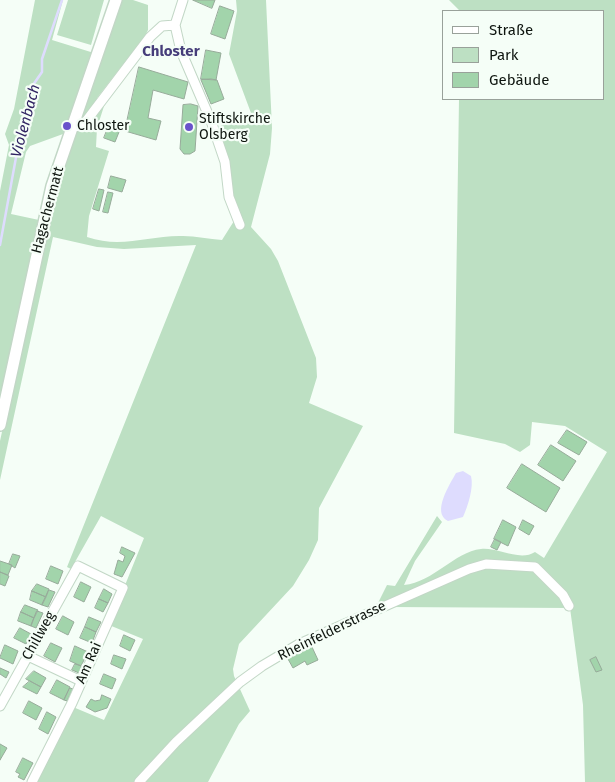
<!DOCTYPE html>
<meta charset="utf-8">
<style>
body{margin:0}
#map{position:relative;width:615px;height:782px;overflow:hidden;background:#f5fef7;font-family:"Fira Sans",sans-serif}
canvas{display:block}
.legend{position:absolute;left:442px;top:10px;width:162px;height:90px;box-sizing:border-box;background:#f5fef7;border:1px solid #99a19a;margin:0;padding:6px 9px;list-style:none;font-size:15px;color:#0e150f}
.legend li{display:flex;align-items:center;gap:10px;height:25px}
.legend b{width:25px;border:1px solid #99a19a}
</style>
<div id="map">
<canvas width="615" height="782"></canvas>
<ul class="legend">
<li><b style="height:6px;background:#fff"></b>Straße</li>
<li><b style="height:14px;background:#bde0c3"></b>Park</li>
<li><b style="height:14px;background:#a2d4ab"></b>Gebäude</li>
</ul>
</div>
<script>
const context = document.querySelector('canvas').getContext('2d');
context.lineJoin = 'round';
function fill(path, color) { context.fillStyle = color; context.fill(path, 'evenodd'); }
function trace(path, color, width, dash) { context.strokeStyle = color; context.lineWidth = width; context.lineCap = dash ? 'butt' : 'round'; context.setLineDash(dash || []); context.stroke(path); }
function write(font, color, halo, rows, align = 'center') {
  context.font = font + ' "Fira Sans",sans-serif'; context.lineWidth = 4.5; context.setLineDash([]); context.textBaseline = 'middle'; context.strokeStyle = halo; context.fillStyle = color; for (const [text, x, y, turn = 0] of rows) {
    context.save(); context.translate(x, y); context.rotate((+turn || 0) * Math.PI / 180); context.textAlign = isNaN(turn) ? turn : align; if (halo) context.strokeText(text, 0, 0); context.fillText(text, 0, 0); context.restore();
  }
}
const green = new Path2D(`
 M 35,0 L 63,0 L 52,40 L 94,53 L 63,134 L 30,146 L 26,152 L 11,214 L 39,220 L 0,404 L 0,191 L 9,145 L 5,134 L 14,109 Z
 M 68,0 L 104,0 L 91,45 L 57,35 Z
 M 120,0 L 133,0 L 148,5 L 148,30 L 145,36 L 97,98 L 105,103 L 97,128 L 96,147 L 109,151 L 89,216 L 87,237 C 122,249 149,235 183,236 C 196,236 209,239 222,240 L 234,221 L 218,127 L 251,113 L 229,54 L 237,11 L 236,0 L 266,0 L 272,128 L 270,154 L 251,227 L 271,249 L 278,261 L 316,358 L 317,377 L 309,403 L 363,426 L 319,508 L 318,540 L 309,560 L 293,586 L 239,644 L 233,669 L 234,676 L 250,711 L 239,724 L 208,782 L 34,782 L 73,707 L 104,720 L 143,639 L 109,625 L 144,538 L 101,516 L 71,569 L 67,567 L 196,245 L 124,249 L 97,247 L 53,237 L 0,480 L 0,441 L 53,197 Z
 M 449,0 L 615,0 L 615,782 L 585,782 L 583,705 L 570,608 L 388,607 L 377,605 L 387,585 L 395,586 L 437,516 L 442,522 L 415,561 L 404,585 C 434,582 454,552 481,549 C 497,547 520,562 535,552 L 544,558 L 607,452 L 565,426 L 532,422 L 530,445 L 520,452 L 505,444 L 454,433 L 459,99 L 604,99 L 604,11 L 460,11 Z`);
const water = new Path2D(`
 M 463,471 L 471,476 C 474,487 468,506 463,517 L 448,521 C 431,513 450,484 456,473 Z`);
const stream = new Path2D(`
 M 0,245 L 17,152 L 26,124 L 25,116 L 31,107 L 29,102 L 34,90 L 33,85 L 42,72 L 42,59 L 62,0`);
const building = new Path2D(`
 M 193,0 L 215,0 L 212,8 Z
 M 220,6 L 234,11 L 225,39 L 211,34 Z
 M 206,50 L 221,53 L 216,80 L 201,79 Z
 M 139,67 L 188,82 L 184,99 L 153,90 L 148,118 L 161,121 L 156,140 L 125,131 Z
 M 211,79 L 217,80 L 224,99 L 211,104 L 201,80 Z
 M 191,104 L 198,106 L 195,151 L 190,154 L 184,154 L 180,149 L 183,105 Z
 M 110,123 L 121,127 L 115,142 L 104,138 Z
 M 111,176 L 126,180 L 122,192 L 108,188 Z
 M 99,189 L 104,190 L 99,211 L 93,209 Z
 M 108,192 L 113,193 L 108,213 L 103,212 Z
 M 567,430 L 587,442 L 579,455 L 558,443 Z
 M 551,445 L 576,461 L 563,481 L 538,465 Z
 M 522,464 L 560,488 L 546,512 L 507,488 Z
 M 503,520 L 516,527 L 508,546 L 494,539 Z
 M 523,520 L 534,526 L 529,535 L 519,529 Z
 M 495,539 L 501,542 L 497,550 L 491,547 Z
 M 122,547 L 135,553 L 122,577 L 114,574 L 118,560 L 123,562 L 125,556 L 120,553 Z
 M 13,554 L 20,556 L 15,568 L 9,564 Z
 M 0,561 L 12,565 L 8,575 L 0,572 Z
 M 51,566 L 63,571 L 58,584 L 46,579 Z
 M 0,572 L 9,576 L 5,586 L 0,584 Z
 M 81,582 L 91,587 L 84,602 L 74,597 Z
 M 37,584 L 49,589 L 46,597 L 32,591 Z
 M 104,589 L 112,594 L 108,603 L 99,599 Z
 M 49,590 L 55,592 L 48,607 L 42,605 Z
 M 32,591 L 46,597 L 42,605 L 30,600 Z
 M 99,599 L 108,603 L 103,612 L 95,608 Z
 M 25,605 L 38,610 L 34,618 L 21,612 Z
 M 37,611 L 43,613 L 36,628 L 31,626 Z
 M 21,612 L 34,618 L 31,626 L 18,621 Z
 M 63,616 L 74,622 L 68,635 L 56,629 Z
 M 89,617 L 101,622 L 96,632 L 85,627 Z
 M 85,627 L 96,632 L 92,643 L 80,638 Z
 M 20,628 L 31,634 L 26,644 L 14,638 Z
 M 124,635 L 135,640 L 130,651 L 120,646 Z
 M 51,643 L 62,648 L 55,662 L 44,656 Z
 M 5,645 L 18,651 L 13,664 L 0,658 Z
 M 75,646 L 88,652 L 81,666 L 70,661 Z
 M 312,647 L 318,660 L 307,665 L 305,661 L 293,668 L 288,659 Z
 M 114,655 L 126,659 L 122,669 L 111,664 Z
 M 596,657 L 602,670 L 596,672 L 590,660 Z
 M 75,664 L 82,666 L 79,673 L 72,670 Z
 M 0,668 L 9,672 L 6,678 L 0,674 Z
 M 34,671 L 46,678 L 41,687 L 26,679 Z
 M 104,674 L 116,679 L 112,689 L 100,684 Z
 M 57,680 L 70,687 L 64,700 L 50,693 Z
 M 30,681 L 41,687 L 37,694 L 23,687 Z
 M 70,688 L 73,689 L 67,701 L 64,700 Z
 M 102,695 L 111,699 L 107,708 L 95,712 L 86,707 L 91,699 L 95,701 L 100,700 Z
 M 29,701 L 42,708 L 36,720 L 23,713 Z
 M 47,712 L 56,717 L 48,734 L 39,729 Z
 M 0,744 L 7,748 L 0,760 Z
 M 23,758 L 33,763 L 24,780 L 18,777 L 20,774 L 16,772 Z`);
const minor = new Path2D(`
 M 183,0 L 175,25 L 181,51 L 211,121 L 225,162 L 229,197 L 240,225
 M 73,127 L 81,126 L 87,120 L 150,37 L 162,26 L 175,25
 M 28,656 L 81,681
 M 0,706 L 78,566 L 123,588 L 72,703 L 32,782
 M 139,782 L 176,742 L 240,682 L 262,666 L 299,644 L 469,569 L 486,564 L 535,567 L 563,595 L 569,606`);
const tertiary = new Path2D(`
 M 0,425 L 52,186 L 116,0`);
const markers = [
 [67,126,5,"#6a52cb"],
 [189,127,5,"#6a52cb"]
];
const poiNames = [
 ["Stiftskirche",199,119],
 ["Olsberg",199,135],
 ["Chloster",77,126]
];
const streetNames = [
 ["Hagachermatt",48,210,-75],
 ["Rheinfelderstrasse",332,631,-26],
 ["Chillweg",39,636,-61],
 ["Am Rai",89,663,-66]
];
const neighbourhoodNames = [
 ["Chloster",171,52]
];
const waterNames = [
 ["Violenbach",26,121,-75]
];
fill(green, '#bde0c3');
fill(water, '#dedcfe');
trace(stream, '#dedcfe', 2.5);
fill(building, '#a2d4ab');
trace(building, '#97ab9a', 1);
trace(minor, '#c2d7c6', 11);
trace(tertiary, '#c2d7c6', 14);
trace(minor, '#fff', 9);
trace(tertiary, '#fff', 11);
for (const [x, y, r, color] of markers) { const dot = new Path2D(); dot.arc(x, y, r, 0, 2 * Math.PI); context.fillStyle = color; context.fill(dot); trace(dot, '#f5fef7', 2); }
write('14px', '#0e150f', '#f5fef7', poiNames, 'left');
write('14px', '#0e150f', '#f5fef7', streetNames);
write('bold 15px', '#463d7a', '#f5fef7', neighbourhoodNames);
write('italic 15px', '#302362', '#f5fef7', waterNames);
</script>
